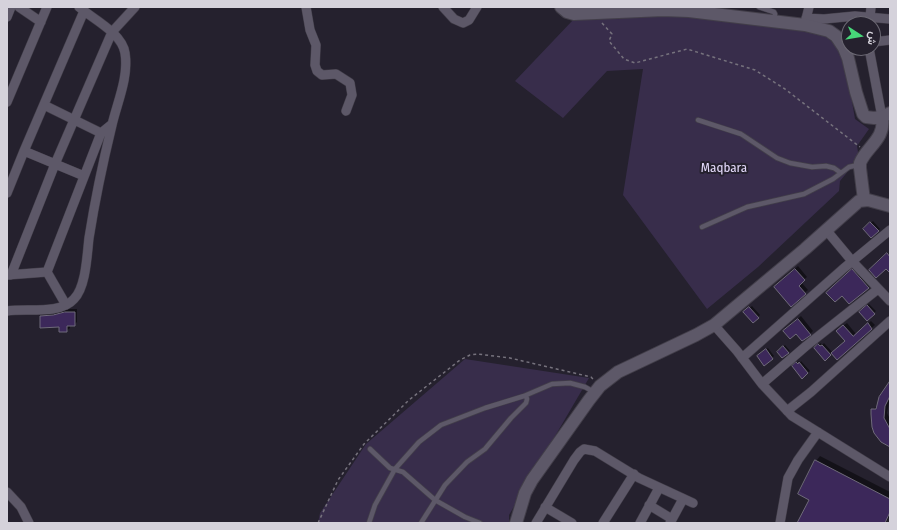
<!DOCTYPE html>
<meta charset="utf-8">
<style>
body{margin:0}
#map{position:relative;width:897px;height:530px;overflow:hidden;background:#25212e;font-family:"Fira Sans Condensed",Vazirmatn,sans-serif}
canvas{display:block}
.frame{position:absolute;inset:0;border:8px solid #d5d2db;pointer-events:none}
.north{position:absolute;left:841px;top:16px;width:40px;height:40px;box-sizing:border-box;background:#25212e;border:1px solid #6b6873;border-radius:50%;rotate:102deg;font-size:11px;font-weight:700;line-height:16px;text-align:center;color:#d5d2db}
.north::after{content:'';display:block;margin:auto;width:14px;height:18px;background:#47d779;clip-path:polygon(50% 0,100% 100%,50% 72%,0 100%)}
</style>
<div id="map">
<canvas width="897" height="530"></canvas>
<div class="frame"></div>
<div class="north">ش</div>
</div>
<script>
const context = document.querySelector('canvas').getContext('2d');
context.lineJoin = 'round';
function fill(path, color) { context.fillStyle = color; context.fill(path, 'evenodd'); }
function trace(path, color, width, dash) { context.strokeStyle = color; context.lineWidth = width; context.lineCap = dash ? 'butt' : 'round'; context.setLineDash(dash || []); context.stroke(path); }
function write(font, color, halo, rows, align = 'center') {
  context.font = font + ' "Fira Sans Condensed",sans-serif'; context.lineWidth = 4; context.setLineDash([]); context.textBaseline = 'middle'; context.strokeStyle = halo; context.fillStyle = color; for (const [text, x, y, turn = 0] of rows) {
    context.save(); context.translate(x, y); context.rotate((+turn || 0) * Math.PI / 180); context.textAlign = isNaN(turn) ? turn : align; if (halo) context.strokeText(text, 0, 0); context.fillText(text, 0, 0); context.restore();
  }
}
const green = new Path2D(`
 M 677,13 L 811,30 L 828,38 L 844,54 L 855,119 L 869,129 L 857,146 L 859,158 L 840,181 L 839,191 L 758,267 L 707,309 L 623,195 L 643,69 L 607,71 L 563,118 L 515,81 L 573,20 Z
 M 465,359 L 589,378 L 509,515 L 509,523 L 318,523 L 320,513 L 366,444 Z`);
const shadow = new Path2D(`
 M 873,221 L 880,229 L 871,236 L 864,229 Z
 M 798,266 L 807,277 L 801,282 L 808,290 L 791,305 L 775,287 Z
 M 855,267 L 872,284 L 869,287 L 849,303 L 842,294 L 827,293 Z
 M 869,304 L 876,311 L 867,319 L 862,310 Z
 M 752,306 L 760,315 L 753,322 L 745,312 Z
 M 69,309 L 77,309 L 77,322 L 74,325 L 70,325 L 70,328 L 66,331 L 41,316 L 44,313 L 57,312 Z
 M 801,316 L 813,331 L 810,334 L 796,333 L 787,328 Z
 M 871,321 L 875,325 L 837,359 L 832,353 L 825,359 L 815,348 L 821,343 L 822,345 L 824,343 L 833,353 L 846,341 L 840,328 L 847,323 L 856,334 Z
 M 785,345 L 790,351 L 782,357 L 778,352 Z
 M 768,348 L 774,356 L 765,364 L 760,354 Z
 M 799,361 L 800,363 L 801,361 L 810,371 L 802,377 L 793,366 Z
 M 890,384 L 890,398 L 887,413 L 890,419 L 890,446 L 872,410 L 878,405 Z
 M 820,456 L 890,492 L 890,515 L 886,523 L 798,523 L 810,499 L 816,461 Z`);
const building = new Path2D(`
 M 870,222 L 879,231 L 871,238 L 863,229 Z
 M 887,253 L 890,257 L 890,273 L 886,269 L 876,278 L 869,270 Z
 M 795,269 L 805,280 L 799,286 L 806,294 L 791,307 L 774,287 Z
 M 852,269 L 869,288 L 849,304 L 842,296 L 835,302 L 826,293 Z
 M 867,305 L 875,314 L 867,321 L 859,312 Z
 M 749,307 L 759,318 L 753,323 L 743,312 Z
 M 65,312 L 75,312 L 75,326 L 67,326 L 67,332 L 59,332 L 59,327 L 40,328 L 40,316 L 53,315 Z
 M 798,319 L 811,335 L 802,341 L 796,334 L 790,339 L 783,331 Z
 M 868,323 L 872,329 L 837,360 L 831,353 L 845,341 L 836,331 L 843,325 L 853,336 Z
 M 818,344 L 820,346 L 822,345 L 831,355 L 825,361 L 814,348 Z
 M 783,346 L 789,353 L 782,358 L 777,352 Z
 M 766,349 L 773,359 L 764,366 L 757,356 Z
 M 796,362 L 798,364 L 799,362 L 808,373 L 802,379 L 792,366 Z
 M 890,381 L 890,396 L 885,406 L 884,418 L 890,429 L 890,447 L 881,442 L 874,433 L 872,427 L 871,414 L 871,409 L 876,409 L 879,397 Z
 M 815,460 L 890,499 L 890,512 L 885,523 L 797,523 L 809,500 L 798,494 Z`);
const path = new Path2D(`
 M 602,23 L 612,34 L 609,41 L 624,59 L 635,63 L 687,49 L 755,70 L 785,89 L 860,147
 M 318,523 L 338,480 L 364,444 L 409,400 L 460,360 L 470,355 L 478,354 L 510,358 L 591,377 L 594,380`);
const lane = new Path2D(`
 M 759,7 L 774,12 L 775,14 L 774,20
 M 698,120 L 741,134 L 777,158 L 790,163 L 812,167 L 826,166 L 834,168 L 841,173
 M 702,227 L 747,207 L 804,194 L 833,179 L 849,167 L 858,165
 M 370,449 L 390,468 L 403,472 L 435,500 L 465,517 L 480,523
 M 369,523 L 375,505 L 395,469 L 419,442 L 441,425 L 485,408 L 524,396 L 552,384 L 570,383 L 585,387 L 594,392
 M 421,523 L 445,485 L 467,462 L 485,449 L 511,418 L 526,403 L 527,399 L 526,396`);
const street = new Path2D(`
 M 19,7 L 41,22
 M 306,7 L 310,30 L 316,45 L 315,65 L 317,71 L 322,75 L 336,74 L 350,83 L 352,95 L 346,111
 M 443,7 L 454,19 L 463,23 L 469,20 L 477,7
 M 7,17 L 11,7
 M 806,18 L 824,19 L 855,16 L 890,19
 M 870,18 L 871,7
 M 805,23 L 809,7
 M 873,42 L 890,40
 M 869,48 L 882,117
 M 7,102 L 47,7
 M 44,105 L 101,133
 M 24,151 L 84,176
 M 7,193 L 24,151 L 84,11
 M 827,231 L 852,261 L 890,301
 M 47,272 L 101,133 L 112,124
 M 47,272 L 66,305
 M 7,275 L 47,272
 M 11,275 L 55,164 L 112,32 L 135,7
 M 7,311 C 27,308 60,315 74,299 C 86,287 87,255 89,238 C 95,200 103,162 112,125 C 117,103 129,77 125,53 C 122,33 93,19 79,7
 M 714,325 L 737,351 L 762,384 L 792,416 L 890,477
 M 742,358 L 844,268 L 890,230
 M 762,384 L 806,346 L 878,289
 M 787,411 L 811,392 L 890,321
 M 7,492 L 21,507 L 29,523
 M 649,505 L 672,519
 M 545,507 L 572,523
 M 536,523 L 574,460 L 580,452 L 584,449 L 595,451 L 639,478 L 693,503
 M 603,523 L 634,474
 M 640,523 L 659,488
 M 670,523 L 683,499
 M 780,523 L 788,478 L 798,460 L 818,432`);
const secondary = new Path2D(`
 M 561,7 L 567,12 L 574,14 L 663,10 L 689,11 L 805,25 L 829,31 L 836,36 L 844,48 L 848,58 L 856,92 L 863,114 L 866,117 L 874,118 L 882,117 L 890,113
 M 864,200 L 860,168 L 860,163 C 866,147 886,139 882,117
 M 516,523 L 525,493 L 532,480 L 589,400 L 600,386 L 618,372 L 696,335 L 714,325 L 805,249 L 859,201 L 868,200 L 890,206`);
const parkNames = [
 ["Maqbara",724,168]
];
fill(green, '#382d4b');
fill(shadow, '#0007');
fill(building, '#3c285a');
trace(building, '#6f6a7a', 1);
trace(lane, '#423e49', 6);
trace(street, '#423e49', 10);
trace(secondary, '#423e49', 14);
trace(path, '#76727d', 1.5, [3, 3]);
trace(lane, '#5d5868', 4.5);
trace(street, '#5d5868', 9);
trace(secondary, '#5d5868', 12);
write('13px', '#e4dafb', '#25212e', parkNames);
</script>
